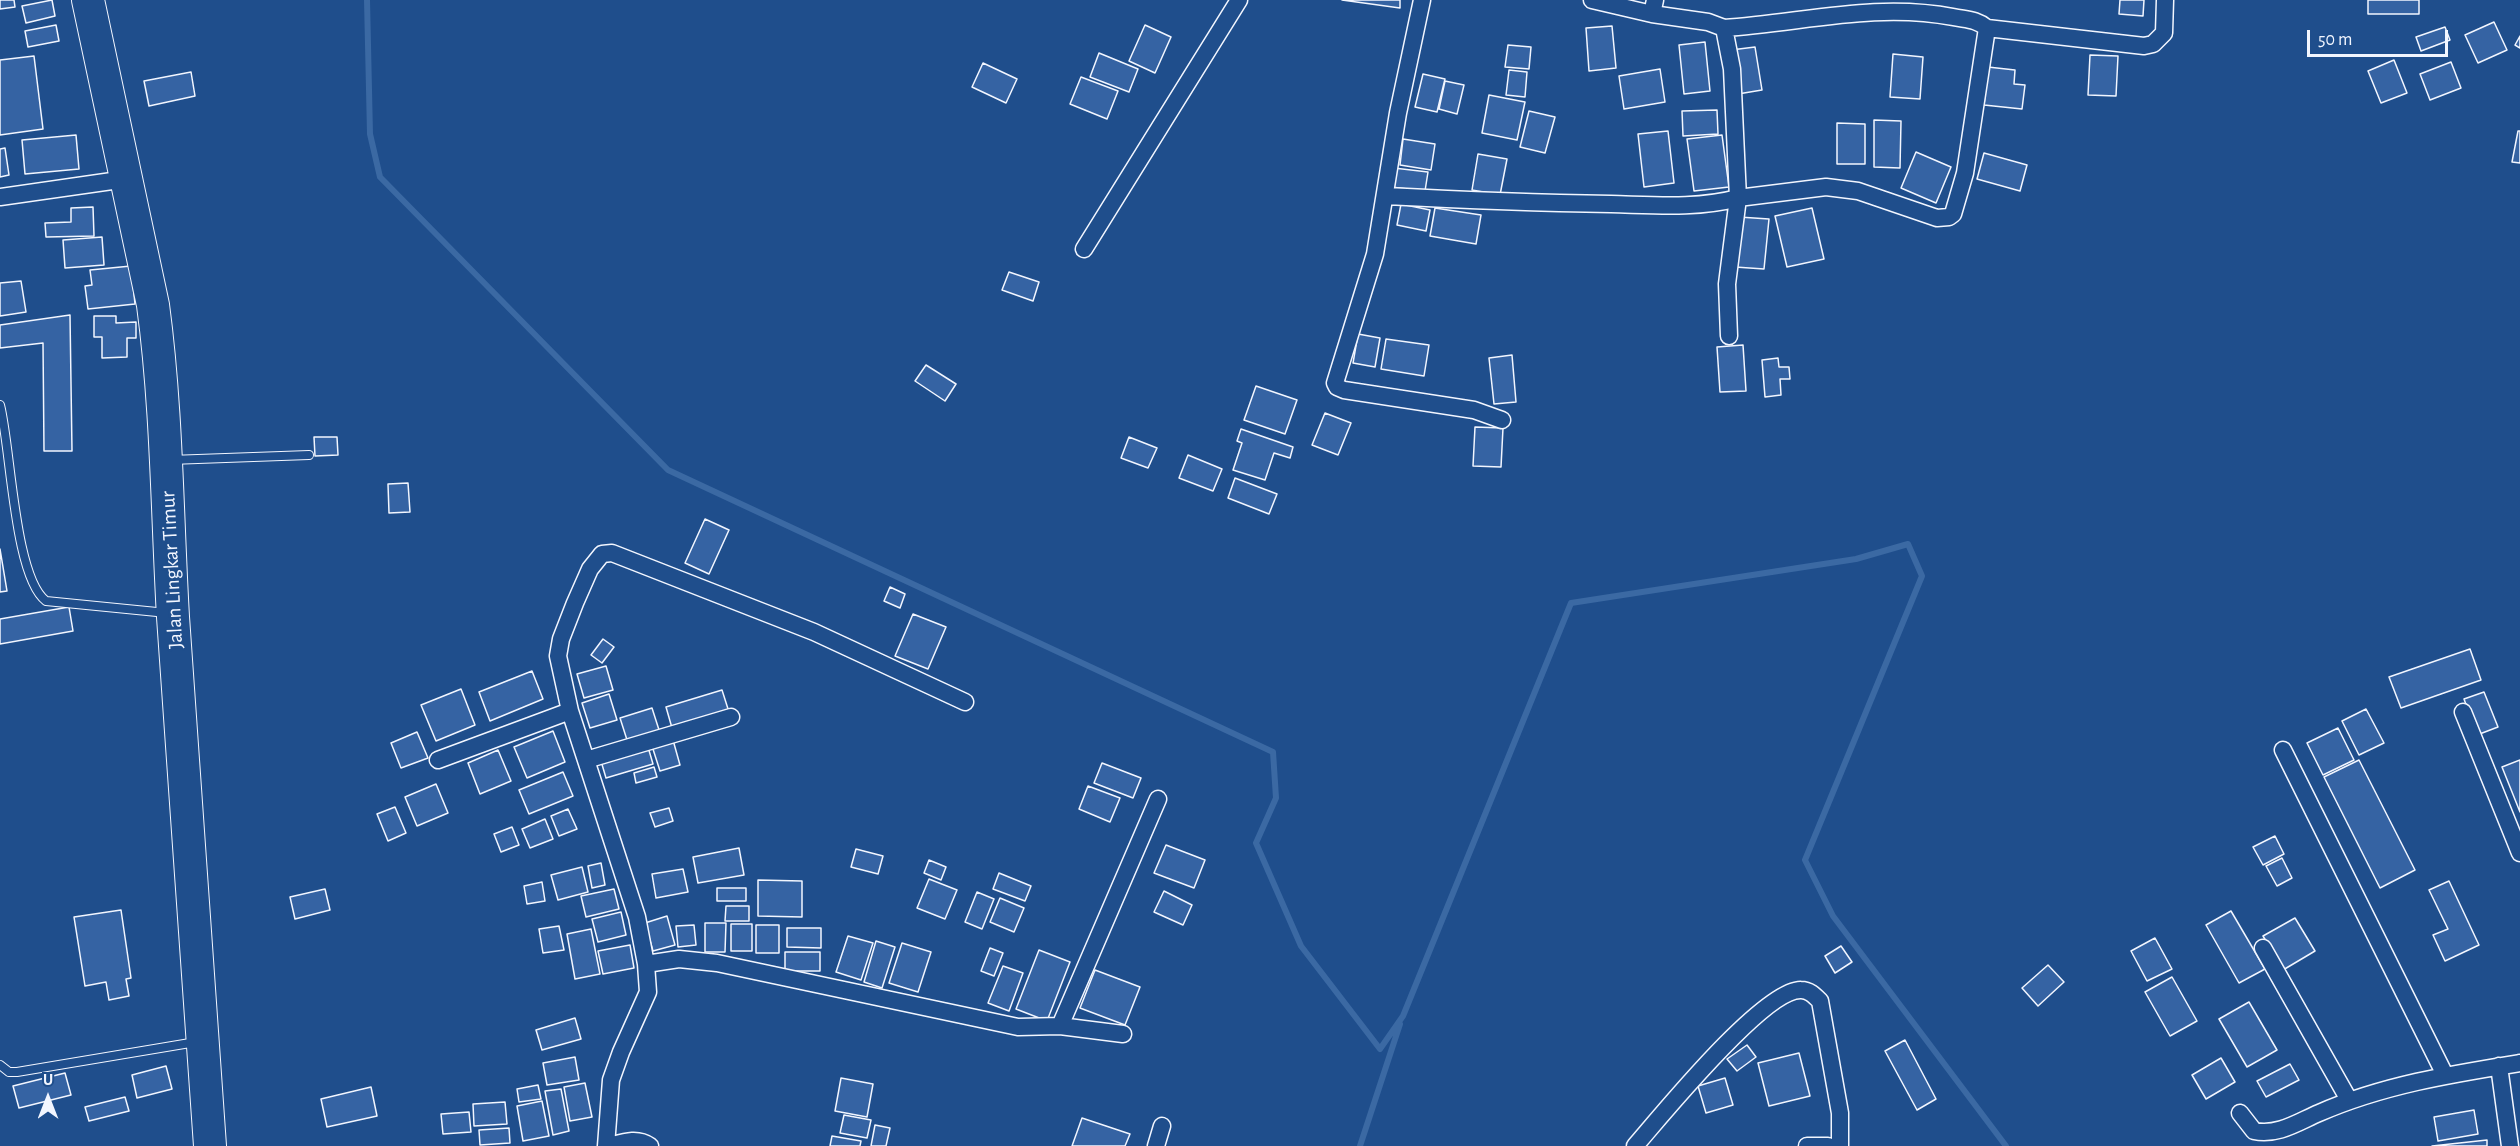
<!DOCTYPE html>
<style>
body{margin:0}
#map{position:relative;width:2520px;height:1146px;overflow:hidden;background:#1f4e8c;font-family:"Alegreya Sans",sans-serif}
canvas{display:block}
.north{position:absolute;left:18px;top:1068px;width:60px;height:60px;-webkit-text-stroke:4px #1f4e8c;paint-order:stroke;rotate:0deg;font-size:16px;font-weight:700;line-height:24px;text-align:center;color:#f2f6ff}
.north::after{content:'';display:block;margin:auto;width:21px;height:27px;background:#f2f6ff;clip-path:polygon(50% 0,100% 100%,50% 72%,0 100%)}
.scale{position:absolute;left:2307px;top:30px;width:141px;height:27px;box-sizing:border-box;border:3px solid #f2f6ff;border-top:0;padding-left:8px;font-size:18px;line-height:21px;white-space:nowrap;color:#f2f6ff;-webkit-text-stroke:4px #1f4e8c;paint-order:stroke}
</style>
<div id="map">
<canvas width="2520" height="1146"></canvas>
<div class="north">U</div>
<div class="scale">50 m</div>
</div>
<script>
const context = document.querySelector('canvas').getContext('2d');
context.lineJoin = 'round';
function trace(path, color, width, dash) { context.strokeStyle = color; context.lineWidth = width; context.lineCap = dash ? 'butt' : 'round'; context.setLineDash(dash || []); context.stroke(path); }
function fill(path, color) { context.fillStyle = color; context.fill(path, 'evenodd'); }
function write(font, color, halo, rows, align = 'center') {
  context.font = font + ' "Alegreya Sans",sans-serif'; context.lineWidth = 4.5; context.setLineDash([]); context.textBaseline = 'middle'; context.strokeStyle = halo; context.fillStyle = color; for (const [text, x, y, turn = 0] of rows) {
    context.save(); context.translate(x, y); context.rotate((+turn || 0) * Math.PI / 180); context.textAlign = isNaN(turn) ? turn : align; if (halo) context.strokeText(text, 0, 0); context.fillText(text, 0, 0); context.restore();
  }
}
const stream = new Path2D(`
 M 367,0 L 370,134 L 380,177 L 668,470 L 1273,752 L 1276,798 L 1256,843 L 1301,946 L 1380,1049 L 1403,1016 L 1571,603 L 1856,559 L 1908,544 L 1922,576 L 1805,860 L 1833,916 L 2006,1146
 M 1360,1146 L 1400,1024`);
const building = new Path2D(`
 M 0,0 L 14,0 L 15,7 L 0,9 Z
 M 52,0 L 55,16 L 26,23 L 22,6 Z
 M 1342,0 L 1400,0 L 1400,8 Z
 M 2120,0 L 2144,0 L 2143,16 L 2119,14 Z
 M 2368,0 L 2419,0 L 2419,14 L 2368,14 Z
 M 2494,22 L 2507,50 L 2478,63 L 2465,35 Z
 M 56,25 L 59,41 L 28,47 L 25,31 Z
 M 1145,25 L 1171,37 L 1155,73 L 1129,61 Z
 M 1612,26 L 1616,68 L 1589,71 L 1586,28 Z
 M 2445,27 L 2450,40 L 2421,51 L 2416,37 Z
 M 2520,36 L 2520,48 L 2515,45 Z
 M 1705,42 L 1710,91 L 1684,94 L 1679,45 Z
 M 1508,45 L 1531,47 L 1529,69 L 1505,67 Z
 M 1755,47 L 1762,90 L 1738,94 L 1731,50 Z
 M 1099,53 L 1138,69 L 1129,92 L 1090,77 Z
 M 1893,54 L 1923,57 L 1920,99 L 1890,97 Z
 M 2090,55 L 2118,56 L 2116,96 L 2088,95 Z
 M 34,56 L 43,129 L 0,135 L 0,60 Z
 M 2394,60 L 2407,93 L 2381,103 L 2368,71 Z
 M 2451,62 L 2461,88 L 2430,100 L 2420,74 Z
 M 983,63 L 1017,79 L 1006,103 L 972,87 Z
 M 1988,67 L 2015,70 L 2014,84 L 2025,85 L 2022,109 L 1984,105 Z
 M 1660,69 L 1665,102 L 1624,109 L 1619,76 Z
 M 1509,70 L 1527,72 L 1525,97 L 1506,95 Z
 M 191,72 L 195,96 L 149,106 L 144,81 Z
 M 1423,74 L 1445,79 L 1437,112 L 1415,107 Z
 M 1081,77 L 1118,91 L 1107,119 L 1070,104 Z
 M 1445,81 L 1464,85 L 1457,114 L 1439,109 Z
 M 1489,95 L 1525,102 L 1517,140 L 1482,133 Z
 M 1717,110 L 1718,134 L 1683,136 L 1682,111 Z
 M 1529,111 L 1555,117 L 1545,153 L 1520,147 Z
 M 1874,120 L 1901,121 L 1900,168 L 1874,167 Z
 M 1837,123 L 1865,124 L 1865,164 L 1837,164 Z
 M 1668,131 L 1674,183 L 1644,187 L 1638,134 Z
 M 2518,131 L 2520,131 L 2520,163 L 2512,162 Z
 M 76,135 L 79,169 L 25,174 L 22,140 Z
 M 1722,135 L 1729,187 L 1694,191 L 1687,139 Z
 M 1403,139 L 1435,144 L 1431,170 L 1400,165 Z
 M 5,148 L 9,175 L 0,177 L 0,149 Z
 M 1916,152 L 1951,167 L 1936,203 L 1901,188 Z
 M 1984,153 L 2027,165 L 2020,191 L 1977,179 Z
 M 1478,154 L 1507,159 L 1500,195 L 1472,190 Z
 M 1394,168 L 1428,172 L 1425,191 L 1391,187 Z
 M 1401,204 L 1430,210 L 1426,231 L 1397,225 Z
 M 93,207 L 94,236 L 46,237 L 45,223 L 71,222 L 71,208 Z
 M 1435,208 L 1481,215 L 1476,244 L 1430,236 Z
 M 1812,208 L 1824,259 L 1787,267 L 1775,216 Z
 M 1739,217 L 1769,219 L 1764,269 L 1735,267 Z
 M 102,237 L 104,265 L 65,268 L 63,240 Z
 M 131,266 L 135,304 L 88,309 L 85,286 L 92,285 L 90,270 Z
 M 1009,272 L 1039,282 L 1033,301 L 1002,290 Z
 M 21,281 L 26,312 L 0,316 L 0,283 Z
 M 70,315 L 72,451 L 44,451 L 43,343 L 0,348 L 0,325 Z
 M 94,316 L 116,316 L 116,323 L 136,322 L 136,338 L 127,338 L 127,357 L 102,358 L 102,337 L 94,337 Z
 M 1358,334 L 1380,338 L 1375,367 L 1353,363 Z
 M 1386,339 L 1429,345 L 1424,376 L 1381,369 Z
 M 1743,345 L 1746,391 L 1720,392 L 1717,347 Z
 M 1512,355 L 1516,402 L 1494,404 L 1489,358 Z
 M 1778,358 L 1779,367 L 1789,367 L 1790,379 L 1780,379 L 1781,395 L 1765,397 L 1762,360 Z
 M 926,365 L 956,384 L 945,401 L 915,381 Z
 M 1256,386 L 1297,400 L 1285,434 L 1244,420 Z
 M 1325,413 L 1351,423 L 1338,455 L 1312,445 Z
 M 1475,427 L 1503,428 L 1501,467 L 1473,466 Z
 M 1241,429 L 1293,447 L 1290,458 L 1274,453 L 1265,480 L 1233,470 L 1242,443 L 1237,441 Z
 M 314,437 L 337,437 L 338,455 L 315,456 Z
 M 1129,437 L 1157,448 L 1148,468 L 1121,458 Z
 M 1188,455 L 1222,469 L 1213,491 L 1179,478 Z
 M 1235,478 L 1277,494 L 1269,514 L 1228,498 Z
 M 408,483 L 410,512 L 389,513 L 388,484 Z
 M 705,519 L 729,530 L 709,574 L 685,563 Z
 M 0,549 L 7,591 L 0,592 Z
 M 890,587 L 905,594 L 900,608 L 884,601 Z
 M 69,607 L 73,631 L 0,644 L 0,619 Z
 M 913,614 L 946,627 L 928,669 L 895,656 Z
 M 603,639 L 614,647 L 602,663 L 591,655 Z
 M 2470,649 L 2481,680 L 2401,708 L 2389,677 Z
 M 606,666 L 613,690 L 584,698 L 577,674 Z
 M 532,671 L 543,699 L 490,721 L 479,692 Z
 M 461,689 L 475,725 L 436,741 L 421,705 Z
 M 722,690 L 729,712 L 672,728 L 666,707 Z
 M 2484,692 L 2498,727 L 2477,735 L 2464,699 Z
 M 609,694 L 617,720 L 590,728 L 582,703 Z
 M 652,708 L 660,733 L 628,743 L 620,718 Z
 M 2366,709 L 2384,743 L 2359,755 L 2342,721 Z
 M 2338,728 L 2354,760 L 2323,775 L 2307,743 Z
 M 553,731 L 565,762 L 527,778 L 514,747 Z
 M 417,732 L 428,758 L 401,768 L 391,743 Z
 M 673,740 L 680,765 L 660,771 L 652,746 Z
 M 648,747 L 653,764 L 606,778 L 601,761 Z
 M 498,750 L 511,781 L 480,794 L 468,763 Z
 M 2359,760 L 2415,870 L 2380,888 L 2324,777 Z
 M 2520,760 L 2520,812 L 2502,767 Z
 M 1102,763 L 1141,778 L 1133,798 L 1094,783 Z
 M 654,767 L 657,777 L 636,783 L 634,773 Z
 M 563,772 L 573,796 L 529,814 L 519,790 Z
 M 436,784 L 448,813 L 417,826 L 405,797 Z
 M 1088,786 L 1120,798 L 1110,822 L 1079,809 Z
 M 395,807 L 406,833 L 388,841 L 377,814 Z
 M 669,808 L 673,821 L 655,827 L 650,813 Z
 M 568,809 L 577,829 L 559,836 L 551,816 Z
 M 545,819 L 553,839 L 530,848 L 522,829 Z
 M 512,827 L 519,845 L 501,852 L 494,834 Z
 M 2275,836 L 2284,854 L 2263,865 L 2253,847 Z
 M 1166,845 L 1205,860 L 1194,888 L 1154,873 Z
 M 739,848 L 744,875 L 698,883 L 693,857 Z
 M 856,849 L 883,856 L 878,874 L 851,867 Z
 M 2282,858 L 2292,878 L 2277,886 L 2266,866 Z
 M 929,860 L 946,867 L 941,880 L 924,873 Z
 M 601,863 L 605,885 L 592,888 L 588,866 Z
 M 582,867 L 588,892 L 558,900 L 551,875 Z
 M 683,869 L 688,892 L 656,898 L 652,874 Z
 M 999,873 L 1031,886 L 1025,901 L 993,889 Z
 M 929,879 L 957,890 L 945,919 L 917,908 Z
 M 758,880 L 802,881 L 802,917 L 758,916 Z
 M 2449,881 L 2479,945 L 2445,961 L 2433,935 L 2448,929 L 2429,890 Z
 M 542,882 L 545,901 L 527,904 L 524,886 Z
 M 717,888 L 746,888 L 746,901 L 717,901 Z
 M 325,889 L 330,910 L 295,919 L 290,897 Z
 M 614,889 L 619,909 L 586,917 L 581,896 Z
 M 1164,891 L 1192,905 L 1183,925 L 1154,912 Z
 M 977,892 L 994,899 L 982,929 L 965,922 Z
 M 1000,898 L 1024,908 L 1014,932 L 990,922 Z
 M 726,906 L 749,906 L 749,921 L 725,921 Z
 M 121,910 L 131,978 L 126,979 L 129,996 L 109,1000 L 106,982 L 85,986 L 74,917 Z
 M 2231,911 L 2265,969 L 2239,983 L 2206,925 Z
 M 621,912 L 626,935 L 598,942 L 592,919 Z
 M 667,916 L 675,945 L 653,951 L 645,923 Z
 M 2295,918 L 2315,951 L 2283,970 L 2263,936 Z
 M 705,923 L 726,923 L 725,952 L 705,952 Z
 M 731,924 L 752,924 L 752,951 L 731,951 Z
 M 694,925 L 696,945 L 678,947 L 676,926 Z
 M 756,925 L 779,925 L 779,953 L 756,953 Z
 M 559,926 L 564,950 L 543,953 L 539,929 Z
 M 787,928 L 821,928 L 821,948 L 787,947 Z
 M 591,929 L 600,974 L 575,979 L 567,934 Z
 M 848,936 L 873,943 L 861,980 L 836,972 Z
 M 2155,938 L 2172,969 L 2147,981 L 2131,951 Z
 M 876,941 L 895,947 L 882,988 L 864,982 Z
 M 902,943 L 931,952 L 918,992 L 889,983 Z
 M 630,945 L 634,968 L 603,974 L 598,951 Z
 M 1841,946 L 1852,962 L 1835,973 L 1825,956 Z
 M 990,948 L 1003,953 L 994,976 L 981,971 Z
 M 1039,950 L 1070,962 L 1047,1021 L 1016,1009 Z
 M 785,952 L 820,952 L 820,971 L 785,971 Z
 M 2048,965 L 2064,982 L 2038,1006 L 2022,988 Z
 M 1003,966 L 1023,973 L 1009,1011 L 988,1003 Z
 M 1095,970 L 1140,987 L 1125,1025 L 1080,1008 Z
 M 2172,977 L 2197,1021 L 2170,1036 L 2145,992 Z
 M 2249,1002 L 2277,1050 L 2247,1067 L 2219,1019 Z
 M 575,1018 L 581,1039 L 542,1050 L 536,1030 Z
 M 1905,1040 L 1936,1099 L 1917,1110 L 1885,1051 Z
 M 1747,1045 L 1756,1057 L 1737,1071 L 1727,1059 Z
 M 1799,1053 L 1810,1096 L 1769,1106 L 1758,1063 Z
 M 575,1057 L 579,1080 L 547,1085 L 543,1063 Z
 M 2221,1058 L 2235,1082 L 2206,1099 L 2192,1075 Z
 M 2290,1064 L 2299,1080 L 2266,1097 L 2257,1081 Z
 M 166,1066 L 172,1089 L 137,1098 L 132,1075 Z
 M 65,1073 L 71,1095 L 19,1108 L 13,1086 Z
 M 841,1078 L 873,1084 L 867,1117 L 835,1111 Z
 M 1725,1078 L 1733,1105 L 1706,1113 L 1698,1086 Z
 M 585,1083 L 592,1117 L 570,1121 L 564,1087 Z
 M 538,1085 L 541,1099 L 519,1102 L 517,1089 Z
 M 371,1087 L 377,1116 L 327,1127 L 321,1099 Z
 M 561,1089 L 569,1131 L 553,1135 L 545,1091 Z
 M 125,1097 L 129,1111 L 89,1121 L 85,1107 Z
 M 542,1101 L 549,1136 L 523,1141 L 517,1106 Z
 M 505,1102 L 507,1124 L 474,1126 L 473,1104 Z
 M 2474,1110 L 2478,1134 L 2438,1141 L 2434,1117 Z
 M 469,1112 L 471,1132 L 443,1134 L 441,1114 Z
 M 844,1115 L 871,1120 L 867,1138 L 840,1133 Z
 M 1082,1118 L 1130,1134 L 1125,1146 L 1072,1146 Z
 M 875,1125 L 890,1128 L 886,1146 L 871,1146 Z
 M 509,1128 L 510,1143 L 480,1145 L 479,1130 Z
 M 832,1136 L 861,1141 L 860,1146 L 830,1146 Z
 M 2487,1140 L 2487,1146 L 2432,1146 Z`);
const lane = new Path2D(`
 M 0,405 C 11,448 14,577 46,601 L 167,613
 M 170,460 L 309,455
 M 0,1065 L 9,1072 L 17,1072 L 196,1042`);
const street = new Path2D(`
 M 1422,0 L 1398,113 L 1375,254 L 1335,383 L 1337,387 L 1344,390 L 1474,410 L 1502,420
 M 1592,0 L 1652,14 L 1655,0
 M 1652,14 L 1708,22 L 1724,28 L 1732,69 L 1738,198 L 1826,187 L 1858,191 L 1937,218 L 1949,217 L 1953,214 L 1965,173 L 1987,28 C 1976,19 1967,20 1953,17 C 1875,2 1802,23 1724,28
 M 1987,28 L 2144,46 L 2153,44 L 2164,33 L 2165,0
 M 1386,196 C 1461,200 1535,203 1611,204 C 1653,205 1697,209 1738,198 L 1727,284 L 1729,336
 M 0,197 L 126,179
 M 1084,249 L 1239,0
 M 2463,712 L 2520,853
 M 2283,750 L 2445,1075
 M 438,760 L 570,711
 M 586,760 L 731,717
 M 2263,948 L 2349,1100
 M 646,964 L 679,959 L 717,963 L 1018,1027 L 1060,1026 L 1123,1034
 M 1060,1026 L 1158,799
 M 2499,1066 L 2510,1146
 M 2240,1113 L 2254,1131 C 2278,1136 2298,1122 2319,1113 C 2383,1085 2452,1074 2520,1063
 M 606,1146 L 611,1080 L 621,1052 L 648,992 L 646,964 L 637,917 L 570,711 L 558,656 L 561,639 L 575,603 L 590,569 L 602,554 L 612,553 L 814,632 L 965,702
 M 610,1146 C 624,1142 637,1137 650,1146
 M 1156,1146 L 1162,1126
 M 1635,1146 C 1661,1116 1764,989 1801,990 C 1809,990 1814,995 1820,1001 L 1840,1113 L 1840,1146
 M 1807,1146 L 1828,1146`);
const highway = new Path2D(`
 M 88,0 L 153,305 C 167,409 167,513 173,617 C 185,793 198,970 210,1146`);
const streetNames = [
 ["Jalan Lingkar Timur",172,570,-93]
];
trace(stream, '#3b69a3', 6);
fill(building, '#3563a3');
trace(building, '#f2f6ff', 1.5);
trace(lane, '#f2f6ff', 10);
trace(street, '#f2f6ff', 19);
trace(highway, '#f2f6ff', 34);
trace(lane, '#1f4e8c', 8);
trace(street, '#1f4e8c', 16);
trace(highway, '#1f4e8c', 32);
write('21px', '#f2f6ff', '#1f4e8c', streetNames);
</script>
